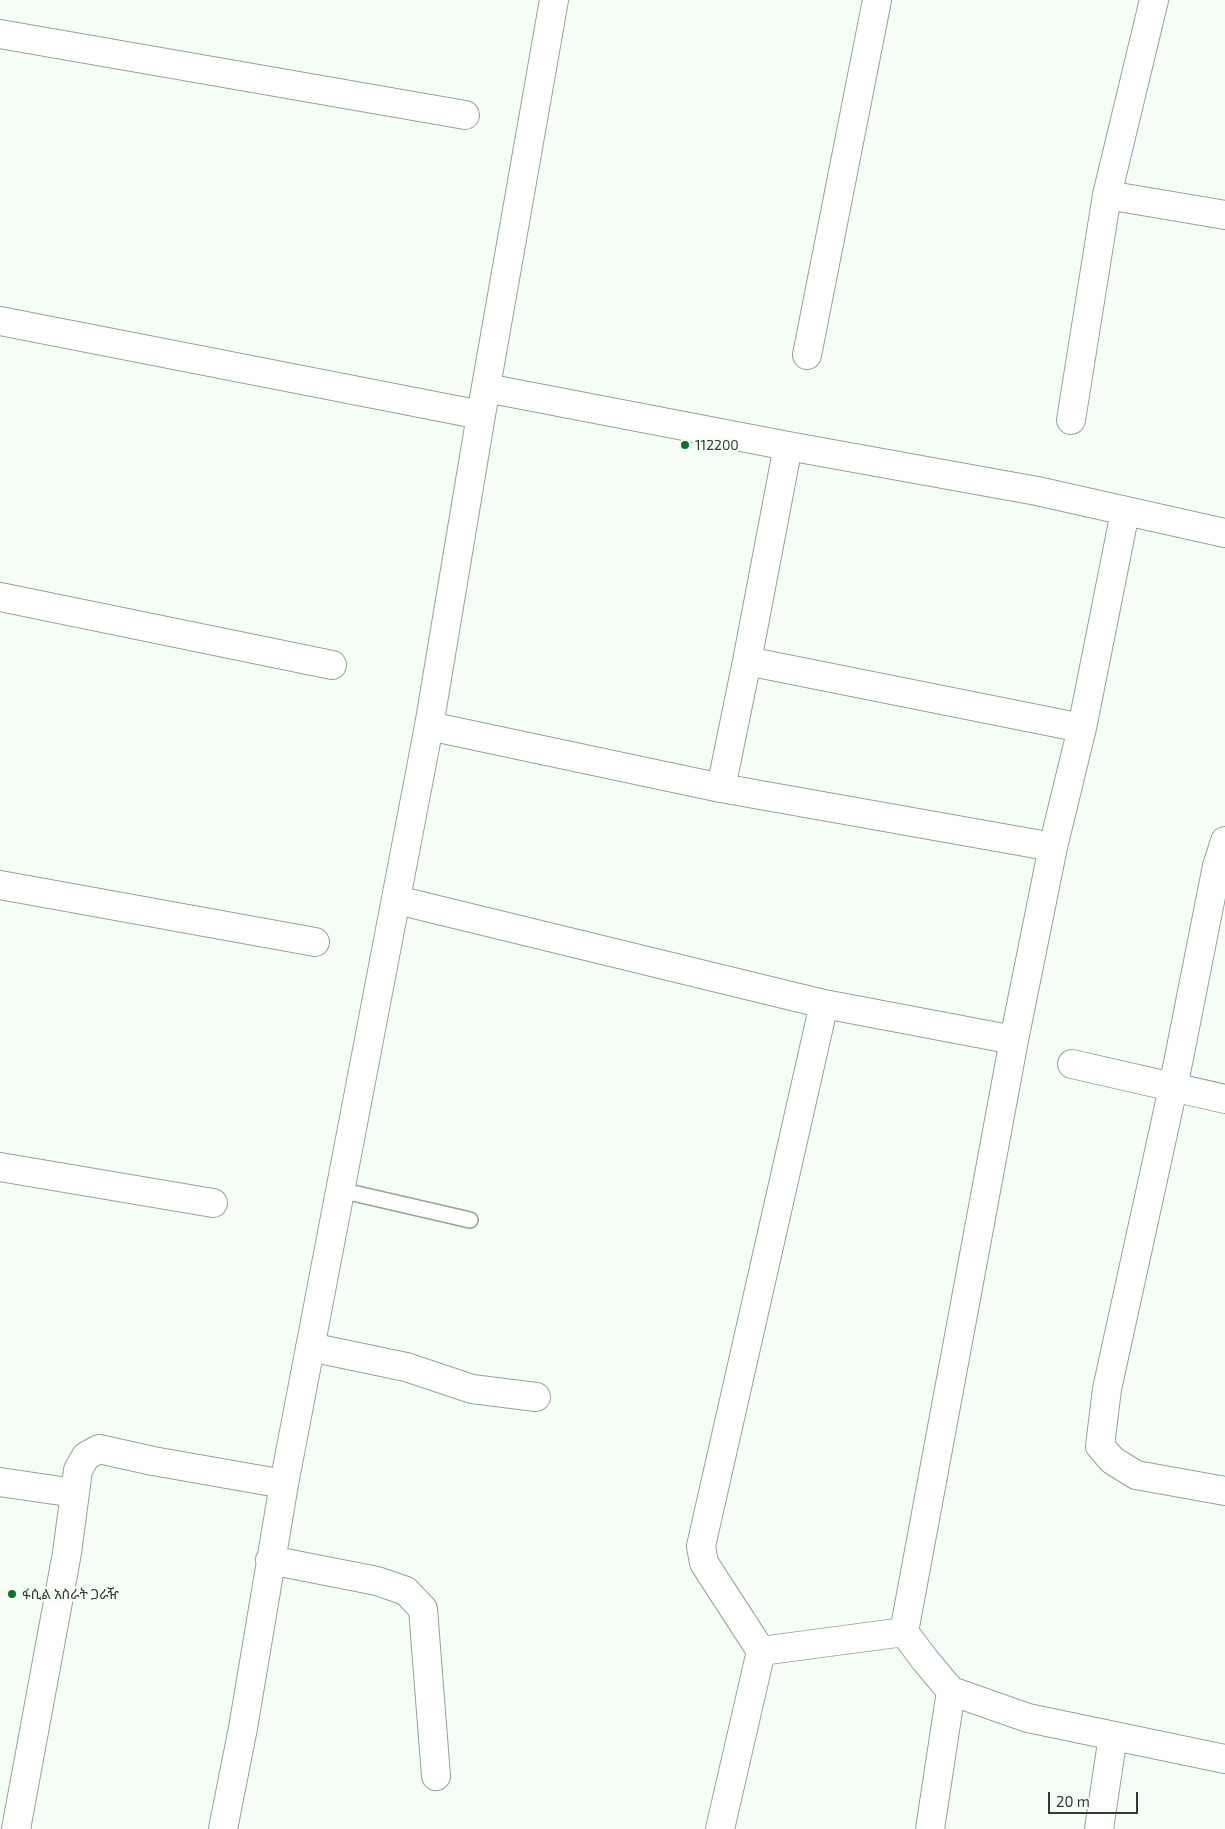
<!DOCTYPE html>
<meta charset="utf-8">
<style>
body{margin:0}
#map{position:relative;width:1225px;height:1829px;overflow:hidden;background:#f5fff6;font-family:"Exo 2",sans-serif}
canvas{display:block}
.scale{position:absolute;left:1048px;top:1792px;width:90px;height:22px;box-sizing:border-box;border:2px solid #333c33;border-top:0;padding-left:6px;font-size:15px;line-height:18px;white-space:nowrap;color:#333c33;-webkit-text-stroke:4px #f5fff6;paint-order:stroke}
</style>
<div id="map">
<canvas width="1225" height="1829"></canvas>
<div class="scale">20 m</div>
</div>
<script>
const context = document.querySelector('canvas').getContext('2d');
context.lineJoin = 'round';
function trace(path, color, width, dash) { context.strokeStyle = color; context.lineWidth = width; context.lineCap = dash ? 'butt' : 'round'; context.setLineDash(dash || []); context.stroke(path); }
function write(font, color, halo, rows, align = 'center') {
  context.font = font + ' "Exo 2","Noto Sans Ethiopic",sans-serif'; context.lineWidth = 5; context.setLineDash([]); context.textBaseline = 'middle'; context.strokeStyle = halo; context.fillStyle = color; for (const [text, x, y, turn = 0] of rows) {
    context.save(); context.translate(x, y); context.rotate((+turn || 0) * Math.PI / 180); context.textAlign = isNaN(turn) ? turn : align; if (halo) context.strokeText(text, 0, 0); context.fillText(text, 0, 0); context.restore();
  }
}
const service = new Path2D(`
 M 340,1190 L 470,1220`);
const minor = new Path2D(`
 M 0,34 L 465,115
 M 1107,195 L 1225,215
 M 0,321 L 481,415
 M 807,355 L 877,0
 M 486,388 L 788,446 L 1037,491 L 1225,533
 M 1071,420 L 1107,195 L 1154,0
 M 788,446 L 747,661 L 721,788 L 1053,847
 M 0,597 L 332,665
 M 747,661 L 1082,728
 M 429,726 L 721,788
 M 1225,841 L 1217,866 L 1173,1088 L 1107,1389 L 1100,1446 L 1112,1460 L 1136,1475 L 1225,1491
 M 0,885 L 315,942
 M 397,900 L 824,1004
 M 1014,1040 L 824,1004 L 701,1546 L 704,1563 L 761,1651 L 904,1632 L 925,1660 L 951,1691 L 1028,1718 L 1225,1759
 M 1072,1064 L 1225,1099
 M 0,1167 L 213,1203
 M 310,1347 L 406,1367 L 472,1389 L 536,1397
 M 0,1482 L 75,1493
 M 270,1560 L 377,1581 L 406,1591 L 423,1609 L 436,1776
 M 904,1632 L 1014,1040 L 1053,847 L 1082,728 L 1125,512
 M 16,1829 L 67,1553 L 78,1470 L 86,1456 L 99,1449 L 153,1461 L 284,1484
 M 223,1829 L 243,1728 L 284,1484 L 429,726 L 481,415 L 554,0
 M 720,1829 L 761,1651
 M 930,1829 L 951,1691
 M 1099,1829 L 1113,1736`);
const markers = [
 [685,445,5,"#057529"],
 [12,1594,5,"#057529"]
];
const poiNames = [
 ["112200",695,445],
 ["ፋሲል አስራት ጋራዥ",22,1594]
];
trace(service, '#91a692', 18);
trace(minor, '#91a692', 30);
trace(service, '#fff', 15);
trace(minor, '#fff', 28);
for (const [x, y, r, color] of markers) { const dot = new Path2D(); dot.arc(x, y, r, 0, 2 * Math.PI); context.fillStyle = color; context.fill(dot); trace(dot, '#f5fff6', 2); }
write('14px', '#333c33', '#f5fff6', poiNames, 'left');
</script>
